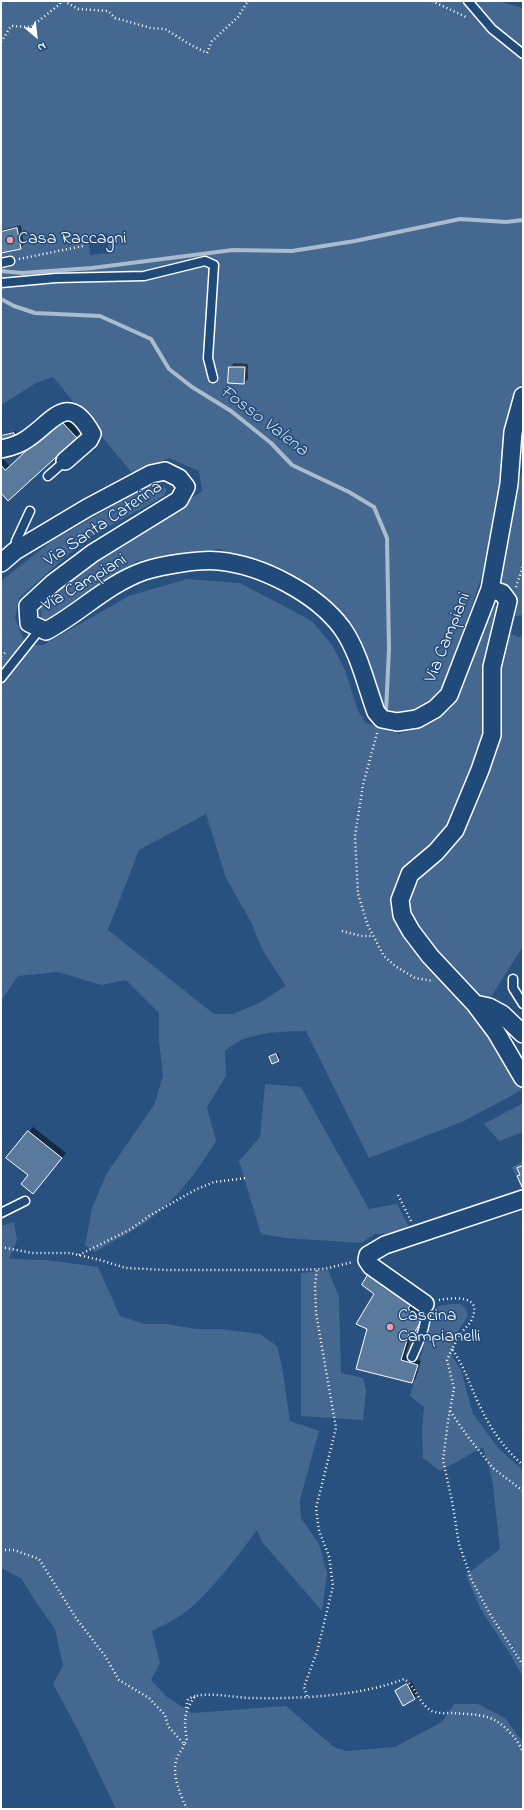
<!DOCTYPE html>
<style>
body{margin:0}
#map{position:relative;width:524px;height:1810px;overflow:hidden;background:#28517f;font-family:"Indie Flower",sans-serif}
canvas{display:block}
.frame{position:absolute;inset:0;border:2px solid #fff;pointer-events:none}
.north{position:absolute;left:16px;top:16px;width:40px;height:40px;-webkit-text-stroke:3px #1f4a7a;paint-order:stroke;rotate:152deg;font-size:11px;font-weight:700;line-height:16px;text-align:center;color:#fff}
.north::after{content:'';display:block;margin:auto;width:14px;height:18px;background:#fff;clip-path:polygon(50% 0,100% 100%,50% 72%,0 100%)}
</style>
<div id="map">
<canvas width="524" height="1810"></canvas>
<div class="frame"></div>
<div class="north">N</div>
</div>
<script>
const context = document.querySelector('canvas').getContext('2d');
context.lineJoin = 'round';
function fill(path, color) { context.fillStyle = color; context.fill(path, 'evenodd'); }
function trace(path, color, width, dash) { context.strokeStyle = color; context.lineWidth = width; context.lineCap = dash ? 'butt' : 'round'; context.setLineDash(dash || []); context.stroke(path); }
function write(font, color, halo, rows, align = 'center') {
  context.font = font + ' "Indie Flower",sans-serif'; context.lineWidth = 3; context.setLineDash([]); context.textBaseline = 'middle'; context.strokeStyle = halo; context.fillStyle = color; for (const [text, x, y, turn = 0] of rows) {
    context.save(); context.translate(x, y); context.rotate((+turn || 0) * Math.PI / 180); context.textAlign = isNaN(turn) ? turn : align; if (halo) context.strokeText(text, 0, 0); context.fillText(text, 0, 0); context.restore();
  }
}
const green = new Path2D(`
 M 1,1 L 498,1 L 523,8 L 523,381 L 516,392 L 483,572 L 446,685 L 428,707 L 399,716 L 380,703 L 377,684 L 359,643 L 346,622 L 330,602 L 300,581 L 266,564 L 220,549 L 137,561 L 63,610 L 42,622 L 40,604 L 79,572 L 148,529 L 202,491 L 199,471 L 169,458 L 132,473 L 53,377 L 36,383 L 1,405 ZM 107,234 L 109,253 L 90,255 L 88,236 Z
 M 523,468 L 523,615 L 513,616 L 515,601 L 506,586 L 497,578 Z
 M 155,482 L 167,489 L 164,496 L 86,539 L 19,598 L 15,618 L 26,645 L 43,645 L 129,596 L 187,579 L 240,583 L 312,621 L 332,645 L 345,670 L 358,711 L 366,723 L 399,734 L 426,724 L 451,708 L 490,604 L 501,610 L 483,681 L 483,740 L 455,814 L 433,845 L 402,872 L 392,905 L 401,924 L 476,1019 L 522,1087 L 520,1091 L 464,1121 L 369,1158 L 306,1031 C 278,1032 247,1031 225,1051 L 226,1076 L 207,1107 L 216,1141 C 198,1171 173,1204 143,1224 C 128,1234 111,1242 95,1252 L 85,1245 L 92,1208 L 107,1173 L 154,1105 L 163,1076 L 159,1041 L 159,1013 L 126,980 L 101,985 L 58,972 L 18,976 L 1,1001 L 1,581 L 53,540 ZM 206,814 L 226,878 L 251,922 L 263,951 L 286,986 L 259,1003 L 233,1014 L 214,1014 L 108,930 L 139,850 Z
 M 508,633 L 519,637 L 523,636 L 523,946 L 493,994 L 483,1005 L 413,927 L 405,906 L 413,890 L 420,879 L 447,852 L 473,805 L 496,669 Z
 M 265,1084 L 301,1087 L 369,1209 L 397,1204 L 411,1231 L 522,1190 L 512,1167 L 522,1162 L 523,1154 L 523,1194 L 411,1231 L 404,1233 L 375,1234 L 361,1243 L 285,1238 L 261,1234 L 239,1161 L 260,1137 Z
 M 523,1103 L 523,1132 L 499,1141 L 484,1124 Z
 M 14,1222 L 17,1240 L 9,1259 L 47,1260 L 98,1267 L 120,1316 L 144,1324 L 166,1324 L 196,1329 L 220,1329 L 260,1334 L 277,1346 L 282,1366 L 290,1421 L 319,1431 L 300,1500 L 301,1518 L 319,1544 L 327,1573 L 322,1611 L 262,1542 L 257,1530 C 238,1556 218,1582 194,1605 C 182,1616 167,1624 152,1631 L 160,1663 L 151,1680 L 167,1697 L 192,1713 L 286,1706 L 334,1747 L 347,1751 L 395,1747 L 442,1722 L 454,1704 L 478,1704 L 505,1718 L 523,1742 L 523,1809 L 116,1809 L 78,1730 L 53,1684 L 63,1666 L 55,1629 L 37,1604 L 21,1578 L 1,1568 L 1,1226 Z
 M 328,1270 L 339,1297 L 341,1373 L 363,1378 L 366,1390 L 363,1420 L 301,1416 L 301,1273 Z
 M 451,1304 L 460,1304 L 466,1309 L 468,1316 L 453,1339 L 452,1356 L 461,1370 L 473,1414 L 499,1449 L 523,1470 L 523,1677 L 510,1654 L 481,1610 L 466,1575 L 500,1549 L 492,1478 L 483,1447 L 440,1471 L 423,1458 L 422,1429 L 424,1407 L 410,1396 L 435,1307 Z`);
const shadow = new Path2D(`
 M 21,225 L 24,244 L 20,248 L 1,246 L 1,230 Z
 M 234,363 L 248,364 L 248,379 L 244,383 L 230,367 Z
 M 65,416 L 81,433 L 1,491 L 1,457 L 10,466 Z
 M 16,431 L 18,438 L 1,436 L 2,435 Z
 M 278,1053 L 280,1058 L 278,1060 L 270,1058 Z
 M 33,1127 L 66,1153 L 37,1189 L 30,1175 L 8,1157 Z
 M 370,1274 L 426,1313 L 417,1330 L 412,1334 L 405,1356 L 421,1361 L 416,1378 L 412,1382 L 368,1329 L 376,1293 Z
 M 411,1681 L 418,1694 L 414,1698 L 396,1691 Z`);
const stream = new Path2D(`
 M 1,271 L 22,273 L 92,268 L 233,250 L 292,251 L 355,241 L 460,219 L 506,222 L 523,220
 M 1,299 L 14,306 L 35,313 L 100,316 L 151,339 L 169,369 L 192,387 L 231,411 L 271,443 L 292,465 L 349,492 L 374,507 L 387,538 L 389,649 L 386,712`);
const building = new Path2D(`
 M 17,228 L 21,249 L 1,253 L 1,232 Z
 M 229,367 L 245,367 L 244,384 L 228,383 Z
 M 60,420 L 77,438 L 8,501 L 1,493 L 1,465 L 5,470 Z
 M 14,433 L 17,441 L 1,444 L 1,436 Z
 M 276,1054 L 279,1061 L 272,1064 L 269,1057 Z
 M 28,1131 L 62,1158 L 33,1194 L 21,1184 L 28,1175 L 6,1158 Z
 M 523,1166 L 523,1189 L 517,1176 L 520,1175 L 517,1168 Z
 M 369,1273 L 413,1301 L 408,1309 L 423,1318 L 413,1335 L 409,1334 L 401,1360 L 418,1365 L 412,1383 L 356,1369 L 367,1329 L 356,1324 L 374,1294 L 362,1285 Z
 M 407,1684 L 415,1699 L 403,1706 L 395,1691 Z`);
const path = new Path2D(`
 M 64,1 L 78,9 L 108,11 L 115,18 L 151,28 L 165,29 L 191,45 L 207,53 L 212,41 L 238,17 L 248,1
 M 432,1 L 466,17
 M 1,42 L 11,26 L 31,27 L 60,4 L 60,1
 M 19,259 L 83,246
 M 516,587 L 523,566
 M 1,656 L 5,653
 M 377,733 L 363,785 L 355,836 L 358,894 L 368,926 L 384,956 L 395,966 L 415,978 L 433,981
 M 342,931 L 361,936 L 373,936
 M 398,1195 L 411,1221
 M 1,1247 L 32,1253 L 70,1253 L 100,1260 L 126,1268 L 167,1270 L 295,1270 L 324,1269 L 353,1262
 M 79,1255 L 131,1229 L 149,1216 L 195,1190 L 214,1182 L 247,1178
 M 439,1300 C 455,1297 484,1295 471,1321 C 469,1325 464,1329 461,1333 C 458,1338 455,1344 452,1349 C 464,1366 469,1383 478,1402 C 489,1426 503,1448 523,1465
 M 452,1349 L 447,1360 L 454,1388 L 448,1421 L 443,1460 L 452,1501 L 459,1544 L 472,1581 L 490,1614 L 523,1665
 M 450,1411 L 468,1437 L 493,1468 L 523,1491
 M 1,1550 L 14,1550 L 39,1559 L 76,1618 L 105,1656 L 119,1680 L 149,1698 L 165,1715 L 168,1726 L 184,1744 L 187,1741 C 184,1721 183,1714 195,1696 C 214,1692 234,1698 253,1698 C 299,1699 361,1696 404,1679 C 416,1686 419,1705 432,1711 C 439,1714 446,1713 453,1713 C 464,1714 477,1714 487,1717 C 502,1721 517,1738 523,1752
 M 307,1696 L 304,1687 L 317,1652 L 333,1586 L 329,1556 L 319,1531 L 316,1508 L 336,1428 L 316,1313 L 315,1285 L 317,1269
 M 186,1708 L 188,1699 L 195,1696
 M 184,1744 C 183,1750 179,1752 177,1758 C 171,1774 180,1794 187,1809`);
const lane = new Path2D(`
 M 468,1 L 492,29 L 523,54
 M 1,263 L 10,261
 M 1,283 L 56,278 L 144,276 L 205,261 L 214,265 L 208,358 L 213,378
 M 48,476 L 65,461
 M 15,550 L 16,541 L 30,511
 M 1,678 L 40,629
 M 513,979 L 513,988 L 523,1004
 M 1,1213 L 25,1201
 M 412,1357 C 419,1341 429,1322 425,1304`);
const street = new Path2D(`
 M 1,449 C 11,447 19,445 27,439 C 53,422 68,390 92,434 L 89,440 L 65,461
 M 1,563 L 15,551 L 87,508 L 151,474 L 165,471 L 179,478 L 186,487 L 179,500 L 93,553 L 53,583 L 28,606 L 29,623 L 46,631 C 80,613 107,584 144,571 C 162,565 200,559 219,561 C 261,565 316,593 342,628 C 359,652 366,685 376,712 L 382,719 L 397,722 L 417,719 L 435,709 L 449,695 L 490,589 L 509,484 L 513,432 L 523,396
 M 490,589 L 502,593 L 508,601 L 492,667 L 492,735 L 480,770 L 455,830 L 436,852 L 410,874 L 400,900 L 402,915 L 411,931 L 430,956 L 475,1004 L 496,1032 L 523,1078
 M 475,1004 L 489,1007 L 502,1014 L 523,1034
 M 425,1304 L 371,1266 L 367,1260 L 368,1255 L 385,1245 L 523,1199`);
const markers = [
 [10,240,4,"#ff9aa2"],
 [390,1327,4,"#ff9aa2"]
];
const poiNames = [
 ["Casa Raccagni",18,240],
 ["Cascina",398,1317],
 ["Campianelli",398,1338]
];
const streetNames = [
 ["Via Santa Caterina",104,525,-34],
 ["Via Campiani",85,584,-31],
 ["Via Campiani",449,638,-68]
];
const waterNames = [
 ["Fosso Valena",263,422,37]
];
fill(green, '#446890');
fill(shadow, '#0007');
trace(stream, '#aabbcd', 4);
fill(building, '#5a7a9d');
trace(building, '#fff', 1);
trace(lane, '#fff', 11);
trace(street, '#fff', 20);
trace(path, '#fff', 2.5, [1, 3]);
trace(lane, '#1f4a7a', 8);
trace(street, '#1f4a7a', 17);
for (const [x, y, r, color] of markers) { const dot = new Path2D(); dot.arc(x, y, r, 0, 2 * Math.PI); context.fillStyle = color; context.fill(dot); trace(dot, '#1f4a7a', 1.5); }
write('18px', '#fff', '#1f4a7a', poiNames, 'left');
write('18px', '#fff', '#1f4a7a', streetNames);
write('italic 19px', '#d4dde6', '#1f4a7a', waterNames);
</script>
